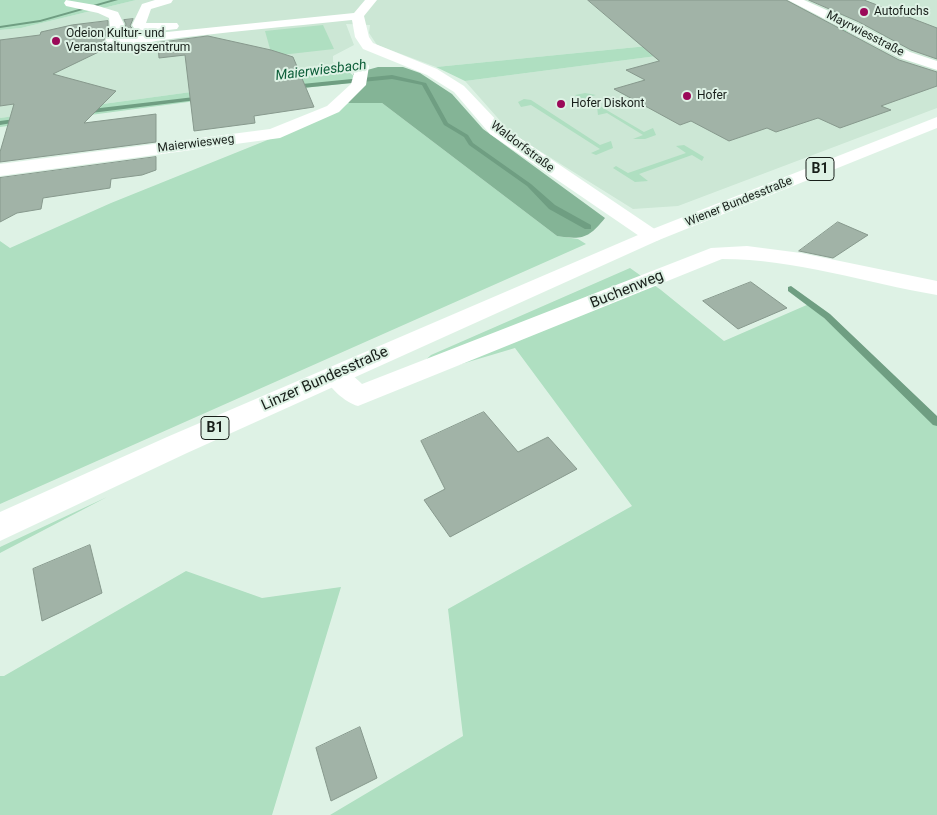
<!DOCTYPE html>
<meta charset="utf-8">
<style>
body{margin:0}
canvas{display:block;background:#def2e5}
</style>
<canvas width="937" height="815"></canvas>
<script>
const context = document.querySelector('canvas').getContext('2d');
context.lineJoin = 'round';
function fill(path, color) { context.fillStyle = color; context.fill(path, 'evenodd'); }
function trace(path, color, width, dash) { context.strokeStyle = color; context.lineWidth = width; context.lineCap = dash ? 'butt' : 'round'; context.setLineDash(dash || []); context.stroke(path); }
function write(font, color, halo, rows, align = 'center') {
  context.font = font + ' Roboto,sans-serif'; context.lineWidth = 4; context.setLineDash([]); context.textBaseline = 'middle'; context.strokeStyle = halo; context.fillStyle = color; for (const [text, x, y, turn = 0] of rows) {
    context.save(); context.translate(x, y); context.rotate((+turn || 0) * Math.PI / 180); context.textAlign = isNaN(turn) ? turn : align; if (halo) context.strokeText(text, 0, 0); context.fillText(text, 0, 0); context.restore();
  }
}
const built = new Path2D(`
 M 136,0 L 937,0 L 937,108 L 678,206 L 633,209 L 511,133 L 465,81 L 847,31 L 839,27 L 436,67 L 377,45 L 369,33 L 370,25 L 346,24 L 354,45 L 333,56 L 333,62 L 344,68 L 309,76 L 0,118 L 0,30 L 21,28 Z`);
const green = new Path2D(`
 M 0,0 L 136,0 L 21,28 L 0,30 Z
 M 323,25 L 334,49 L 272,56 L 265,31 Z
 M 839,27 L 848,31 L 465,81 L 436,67 Z
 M 344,68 L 361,82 L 256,93 L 0,127 L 0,118 L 309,76 Z
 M 585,93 L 596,95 L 586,98 L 644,132 L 653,128 L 656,135 L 645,139 L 633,139 L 643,135 L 607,113 L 598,115 L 597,107 L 575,95 Z
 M 524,99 L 531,100 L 600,145 L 611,141 L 613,148 L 596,155 L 591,153 L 600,149 L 531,105 L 521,107 L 518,102 Z
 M 348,103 L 382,103 L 557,236 L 578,239 L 586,244 L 0,504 L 0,241 L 10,248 L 111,203 L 337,112 Z
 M 684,145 L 704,157 L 702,161 L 692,155 L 639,174 L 648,181 L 635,182 L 613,168 L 616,166 L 628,173 L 686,153 L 676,146 Z
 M 630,268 L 661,290 L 724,341 L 809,304 L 937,424 L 937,815 L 330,815 L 463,736 L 448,609 L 632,506 L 515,348 L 401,382 L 431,355 Z
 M 107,497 L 0,553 L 0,547 Z
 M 186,571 L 262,598 L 341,587 L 272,815 L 0,815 L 0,676 L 4,676 Z`);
const forest = new Path2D(`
 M 378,67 L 403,67 L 420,73 L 452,94 L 483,129 L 605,218 C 589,238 583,240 557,236 L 382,103 L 348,103 L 361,82 L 353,74 Z`);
const stream = new Path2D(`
 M 111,0 L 118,0 L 40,22 L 0,28 L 0,26 L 40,20 Z
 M 392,75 L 426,83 L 448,123 L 468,135 L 473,143 L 531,184 L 555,205 L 591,225 L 591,229 L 585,229 L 549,209 L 527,186 L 469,145 L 464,137 L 444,125 L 422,85 L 392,79 L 292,89 L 289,87 L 292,85 Z
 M 203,96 L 206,98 L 205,99 L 83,114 L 80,112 L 83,110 Z
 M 22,118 L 24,119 L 24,121 L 0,125 L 0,121 Z
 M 791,286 L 830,314 L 937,416 L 937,426 L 933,425 L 824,318 L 788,291 L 788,287 Z`);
const building = new Path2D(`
 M 588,0 L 786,0 L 899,60 L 937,72 L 937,86 L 881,106 L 891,110 L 840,128 L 818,118 L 776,132 L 767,128 L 729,141 L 691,121 L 680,125 L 614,89 L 645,80 L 626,70 L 659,61 Z
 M 809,0 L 864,0 L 937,28 L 937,59 L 911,50 L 859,22 Z
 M 133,19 L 130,26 L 134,30 L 141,32 L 123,37 L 126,24 L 124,20 Z
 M 108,21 L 108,27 L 103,43 L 109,47 L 53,74 L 116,91 L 84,123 L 156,114 L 156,142 L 0,162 L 0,152 L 14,104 L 0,106 L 0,40 L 40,35 L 41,32 L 72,25 Z
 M 208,36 L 271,50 L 293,57 L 314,107 L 254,116 L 255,123 L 194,131 L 185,55 L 159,58 L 158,43 Z
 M 156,157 L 156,170 L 142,175 L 111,179 L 110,188 L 43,198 L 41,209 L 17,213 L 0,222 L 0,178 Z
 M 838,222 L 868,235 L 833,258 L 799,251 Z
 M 751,282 L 787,308 L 738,329 L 703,301 Z
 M 484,412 L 518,452 L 548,437 L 577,469 L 450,537 L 424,500 L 445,489 L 421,441 Z
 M 90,545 L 102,593 L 42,621 L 33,569 Z
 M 360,727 L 377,778 L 331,801 L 316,748 Z`);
const minor = new Path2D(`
 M 66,0 L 95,5 L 118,12 L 124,24 L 120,39 L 157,33 L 354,13 L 365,0 L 377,0 L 364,16 L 369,37 L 373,43 L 437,69 L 464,86 L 502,126 L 659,232 L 663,236 L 659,240 L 652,242 L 645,240 L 490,134 L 454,92 L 427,75 L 363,49 L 355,37 L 352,20 C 287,27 221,32 156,41 C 143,43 115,55 105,42 L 110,27 L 109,18 L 98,13 L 66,6 L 64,3 Z
 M 155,0 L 173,0 L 171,3 L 151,9 L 146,23 L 177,23 L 179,26 L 177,29 L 150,32 L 134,28 L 132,25 L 142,4 Z
 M 788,0 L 804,0 L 858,24 L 910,52 L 937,61 L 937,70 L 900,58 Z
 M 362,62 L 367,63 L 369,66 L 366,85 L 339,112 L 280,138 L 0,176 L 0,164 L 270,129 L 327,106 L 351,84 L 357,63 Z
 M 747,246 L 801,253 L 937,281 L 937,295 C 865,283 796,259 722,259 L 358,406 C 344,402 330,388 323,375 L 327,368 C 343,364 350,373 362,384 L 711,248 Z`);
const major = new Path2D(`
 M 937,117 L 937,128 L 659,240 L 187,453 L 0,541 L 0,512 L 167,437 L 645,232 Z`);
const markers = [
 [864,12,5,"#9b0959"],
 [56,41,5,"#9b0959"],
 [687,96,5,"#9b0959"],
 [561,104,5,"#9b0959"]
];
const farPoinames = [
 ["Autofuchs",874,12],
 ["Odeion Kultur- und",66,34],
 ["Veranstaltungszentrum",66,48],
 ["Hofer",697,96],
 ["Hofer Diskont",571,104]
];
const farStreetnames = [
 ["Mayrwiesstraße",865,34,27],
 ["Maierwiesweg",196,144,-7],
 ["Waldorfstraße",522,147,37],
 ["Wiener Bundesstraße",739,202,-22]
];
const farWaternames = [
 ["Maierwiesbach",321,71,-7]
];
const shields = [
 [820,169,28],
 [215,428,28]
];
const shieldNames = [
 ["B1",820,169],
 ["B1",215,428]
];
const streetNames = [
 ["Buchenweg",627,290,-22],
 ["Linzer Bundesstraße",325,379,-24]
];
fill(built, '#cce7d5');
fill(green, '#afdfc1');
fill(forest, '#84b496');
fill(stream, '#6f9e82');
fill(building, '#a1b3a7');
trace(building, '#87998d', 1);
fill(minor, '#fff');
fill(major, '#fff');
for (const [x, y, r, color] of markers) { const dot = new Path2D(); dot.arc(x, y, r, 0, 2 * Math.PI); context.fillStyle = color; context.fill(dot); trace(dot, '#def2e5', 2); }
write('12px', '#181f1a', '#def2e5', farPoinames, 'left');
write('12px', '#181f1a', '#def2e5', farStreetnames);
write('italic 14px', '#0e5f3a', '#def2e5', farWaternames);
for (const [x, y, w] of shields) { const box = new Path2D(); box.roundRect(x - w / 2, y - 11.5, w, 23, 4); context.fillStyle = '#def2e5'; context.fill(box); trace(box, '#181f1a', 1); }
write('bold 14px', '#181f1a', null, shieldNames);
write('15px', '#181f1a', '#def2e5', streetNames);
</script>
